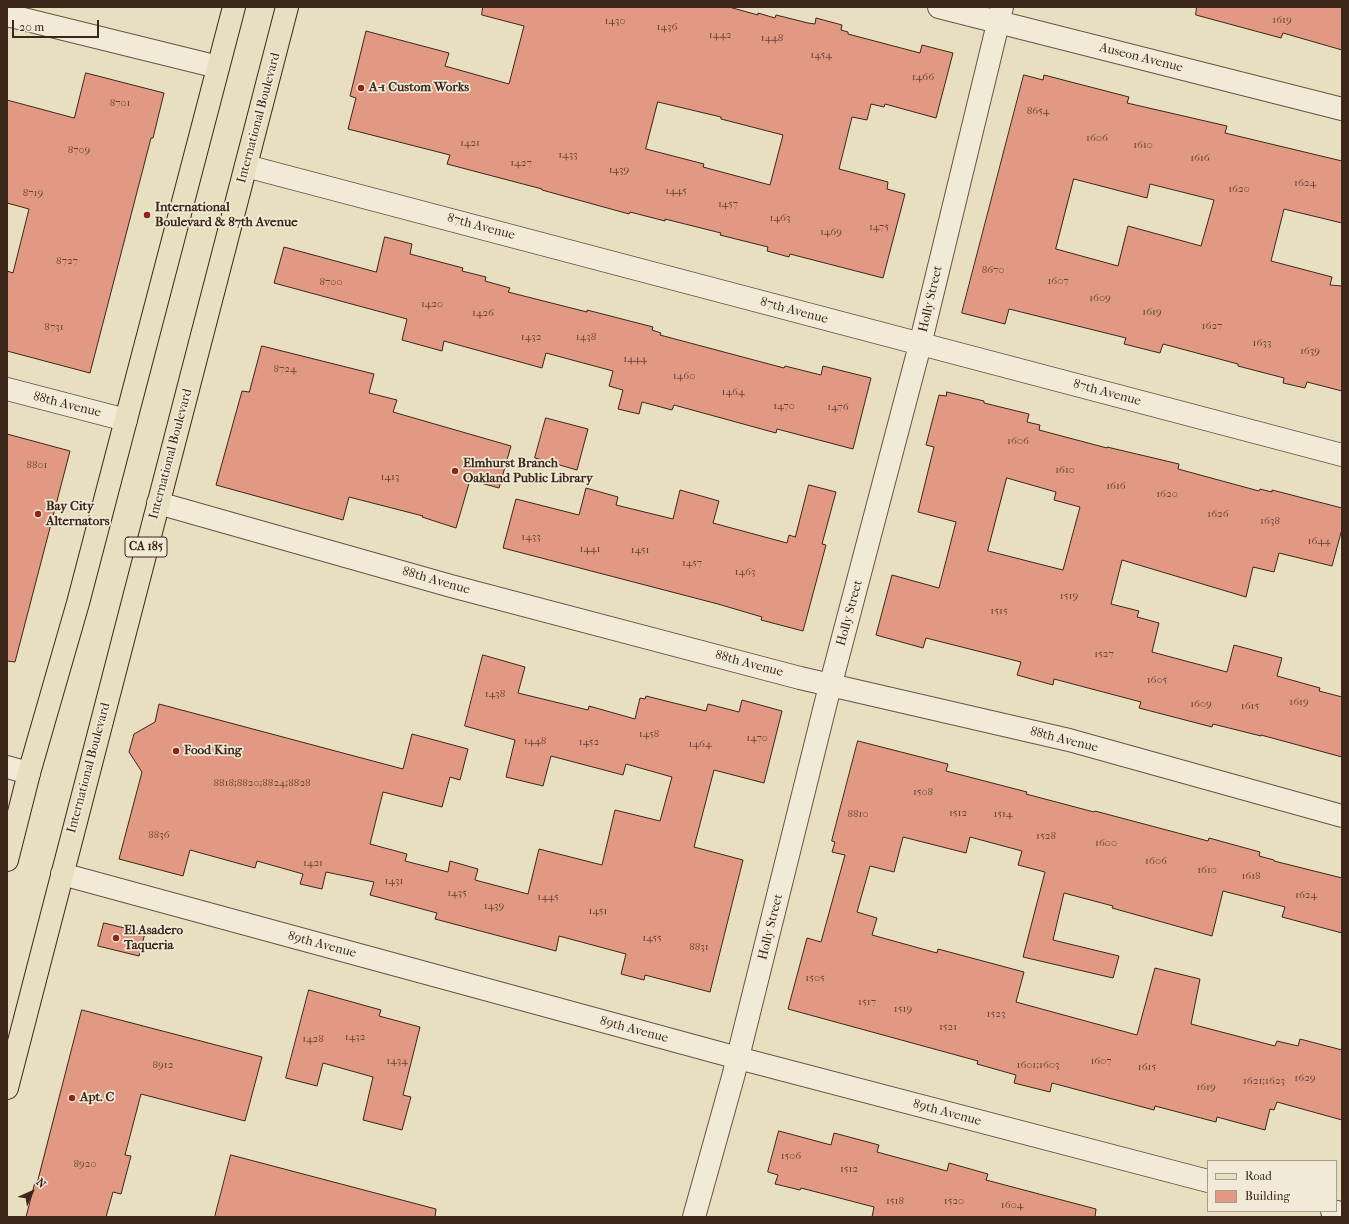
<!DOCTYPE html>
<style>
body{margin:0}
#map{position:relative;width:1349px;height:1224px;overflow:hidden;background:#e8dec0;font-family:"IM FELL French Canon",serif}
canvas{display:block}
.frame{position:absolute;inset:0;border:8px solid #3c261a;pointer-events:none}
.legend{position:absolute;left:1207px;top:1160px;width:130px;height:52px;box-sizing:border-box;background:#f0ead6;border:1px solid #a89c8b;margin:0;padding:5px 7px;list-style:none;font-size:12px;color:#3c261a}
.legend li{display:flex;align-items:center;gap:8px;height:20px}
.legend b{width:20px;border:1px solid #a89c8b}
.north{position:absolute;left:12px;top:1172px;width:40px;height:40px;-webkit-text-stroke:3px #f0ead6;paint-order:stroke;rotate:45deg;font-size:11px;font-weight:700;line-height:16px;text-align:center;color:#3c261a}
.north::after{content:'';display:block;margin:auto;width:14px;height:18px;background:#3c261a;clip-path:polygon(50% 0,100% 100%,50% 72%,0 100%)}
.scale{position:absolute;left:12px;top:20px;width:87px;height:18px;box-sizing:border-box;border:2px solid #3c261a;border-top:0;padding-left:5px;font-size:12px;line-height:14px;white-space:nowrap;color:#3c261a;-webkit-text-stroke:3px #f0ead6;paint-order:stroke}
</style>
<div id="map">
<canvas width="1349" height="1224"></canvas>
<div class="frame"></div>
<ul class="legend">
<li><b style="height:5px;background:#e8dec0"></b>Road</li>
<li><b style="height:11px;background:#e19983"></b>Building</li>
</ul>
<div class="north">N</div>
<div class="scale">20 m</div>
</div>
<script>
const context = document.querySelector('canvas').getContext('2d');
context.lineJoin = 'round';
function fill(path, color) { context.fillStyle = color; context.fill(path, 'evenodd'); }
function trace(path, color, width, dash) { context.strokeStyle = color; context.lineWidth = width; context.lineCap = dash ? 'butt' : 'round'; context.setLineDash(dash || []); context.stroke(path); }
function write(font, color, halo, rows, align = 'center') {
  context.font = font + ' "IM FELL French Canon",serif'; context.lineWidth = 3.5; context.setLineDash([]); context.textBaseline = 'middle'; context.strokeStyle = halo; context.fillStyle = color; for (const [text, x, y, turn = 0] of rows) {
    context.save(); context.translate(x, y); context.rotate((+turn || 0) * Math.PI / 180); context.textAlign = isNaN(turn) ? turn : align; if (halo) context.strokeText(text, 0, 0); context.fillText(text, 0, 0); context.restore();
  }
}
const building = new Path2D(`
 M 483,7 L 729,7 L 758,15 L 758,13 L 775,18 L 776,15 L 808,23 L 815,24 L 816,18 L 842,25 L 841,30 L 848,32 L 848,34 L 920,53 L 922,45 L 953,53 L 936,118 L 885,104 L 884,107 L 871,104 L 867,120 L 852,117 L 839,169 L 888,182 L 887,189 L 905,194 L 883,278 L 790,254 L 789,257 L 767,251 L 768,247 L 720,235 L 721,233 L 665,219 L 665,221 L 630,212 L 629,214 L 542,190 L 542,189 L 447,164 L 450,155 L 348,129 L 356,98 L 350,96 L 366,31 L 449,53 L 445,66 L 509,84 L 524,26 L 482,15 ZM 658,102 L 721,117 L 721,119 L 783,135 L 770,185 L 703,167 L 704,164 L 646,149 Z
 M 1197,7 L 1342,7 L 1342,50 L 1283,33 L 1281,38 L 1196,15 Z
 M 86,73 L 164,93 L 153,138 L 151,138 L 90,373 L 7,351 L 7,271 L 13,273 L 29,209 L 7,203 L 7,100 L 74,118 Z
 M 1024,75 L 1043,80 L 1044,75 L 1129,97 L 1127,103 L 1227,126 L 1225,133 L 1342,161 L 1342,223 L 1284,209 L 1271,261 L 1332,277 L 1330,285 L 1342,286 L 1342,391 L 1307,382 L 1305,388 L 1283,383 L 1284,378 L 1238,366 L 1238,364 L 1163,344 L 1160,353 L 1124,344 L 1126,338 L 1009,309 L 1005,324 L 962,313 ZM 1074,179 L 1147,198 L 1150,184 L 1214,200 L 1201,246 L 1128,226 L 1118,266 L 1056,249 Z
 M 385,237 L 412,244 L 410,254 L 463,268 L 462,271 L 486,277 L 485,281 L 510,288 L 508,292 L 587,312 L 587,310 L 653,327 L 652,330 L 661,333 L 660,335 L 784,368 L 785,366 L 821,375 L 823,366 L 871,378 L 853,449 L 777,429 L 776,433 L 674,405 L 672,410 L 642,402 L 639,414 L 618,409 L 623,390 L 609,386 L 613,371 L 546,353 L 542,368 L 444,341 L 442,351 L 402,340 L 407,319 L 274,283 L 284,247 L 376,272 Z
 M 262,346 L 374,374 L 369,393 L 397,400 L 393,412 L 511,446 L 499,488 L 470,480 L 456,528 L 422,517 L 423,516 L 349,497 L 343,520 L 216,485 L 242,391 L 249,392 Z
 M 947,392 L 984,401 L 984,403 L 1029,414 L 1027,422 L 1040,425 L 1039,430 L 1107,448 L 1107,447 L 1179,464 L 1178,469 L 1259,491 L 1260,489 L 1272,492 L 1272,490 L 1342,508 L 1342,529 L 1332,566 L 1279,553 L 1274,572 L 1253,567 L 1246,597 L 1122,560 L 1111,604 L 1139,611 L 1137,617 L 1159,623 L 1152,652 L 1227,672 L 1234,645 L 1282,658 L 1277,676 L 1320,688 L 1319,691 L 1342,697 L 1342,757 L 1261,735 L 1261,736 L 1213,724 L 1212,727 L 1139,708 L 1141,702 L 1054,679 L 1053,685 L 1017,675 L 1021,662 L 926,638 L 923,648 L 876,635 L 892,575 L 939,588 L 956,522 L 918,512 L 934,447 L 926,445 L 939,395 L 946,396 ZM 1007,478 L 1056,492 L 1054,500 L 1080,507 L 1063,570 L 988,551 Z
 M 546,418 L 588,429 L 577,470 L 535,458 Z
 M 7,434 L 70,451 L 15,662 L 7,661 Z
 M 809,485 L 836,492 L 822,544 L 826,545 L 803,631 L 761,620 L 762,617 L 718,604 L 503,548 L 516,499 L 579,515 L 586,488 L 618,497 L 616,505 L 673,519 L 680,490 L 719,501 L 713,523 L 787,543 L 789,535 L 795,537 Z
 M 483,655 L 525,667 L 518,693 L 588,710 L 589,706 L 635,719 L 640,698 L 645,699 L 646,696 L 706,711 L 708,704 L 739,712 L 742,700 L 782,711 L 764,783 L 714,770 L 694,847 L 743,860 L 710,992 L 645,975 L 644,980 L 621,974 L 626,954 L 559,936 L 556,951 L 435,919 L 437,913 L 370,895 L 374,882 L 326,872 L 322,889 L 300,884 L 303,874 L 257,861 L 255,868 L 190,850 L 183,876 L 119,859 L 142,772 L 129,752 L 134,734 L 155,722 L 159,704 L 403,769 L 412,734 L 468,749 L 460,780 L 450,777 L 442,807 L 383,792 L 370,844 L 407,854 L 405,861 L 448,872 L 450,861 L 478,869 L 475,880 L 528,894 L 539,849 L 602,865 L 615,810 L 660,821 L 672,777 L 626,764 L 623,775 L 551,756 L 543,786 L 506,777 L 515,740 L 465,726 Z
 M 858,741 L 948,764 L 946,771 L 1027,792 L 1026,794 L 1094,812 L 1095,811 L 1208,841 L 1209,838 L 1260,852 L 1259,856 L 1274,860 L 1274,861 L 1342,878 L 1342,933 L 1282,917 L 1285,907 L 1223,891 L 1212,936 L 1112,908 L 1113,906 L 1064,893 L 1053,940 L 1119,956 L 1113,978 L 1023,957 L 1045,872 L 1018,865 L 1022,851 L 970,837 L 966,853 L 903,837 L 894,872 L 870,866 L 857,912 L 877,918 L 872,935 L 937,953 L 938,949 L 1024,972 L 1016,1002 L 1137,1035 L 1155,968 L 1200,979 L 1191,1024 L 1275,1046 L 1277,1041 L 1298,1046 L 1300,1039 L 1342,1050 L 1342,1120 L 1277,1102 L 1274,1110 L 1270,1109 L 1265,1130 L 1217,1117 L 1216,1122 L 1155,1106 L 1154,1110 L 1052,1083 L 1050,1092 L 1014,1083 L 1016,1075 L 977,1064 L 978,1061 L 788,1009 L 807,938 L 821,942 L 845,855 L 832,852 L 835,842 L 832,841 Z
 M 104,923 L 145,933 L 139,956 L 98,946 Z
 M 309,990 L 381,1010 L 379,1016 L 420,1027 L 403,1095 L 411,1097 L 402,1130 L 363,1120 L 373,1077 L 323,1063 L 317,1086 L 286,1078 Z
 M 82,1010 L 262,1057 L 245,1121 L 141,1094 L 125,1155 L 131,1156 L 121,1194 L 113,1192 L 106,1217 L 26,1217 L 35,1182 L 37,1182 Z
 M 779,1131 L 831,1145 L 834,1133 L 879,1145 L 877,1152 L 947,1171 L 949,1163 L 988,1174 L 986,1180 L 1096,1209 L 1095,1217 L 872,1217 L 874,1207 L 801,1188 L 800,1190 L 775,1184 L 778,1175 L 768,1172 Z
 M 231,1155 L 436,1209 L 435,1217 L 215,1217 Z`);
const minor = new Path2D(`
 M 939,7 L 1342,109
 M 7,15 L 218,67
 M 246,166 L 1342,455
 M 7,389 L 126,420
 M 158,503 L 451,586 L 800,678 L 1069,740 L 1342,816
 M 7,767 L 29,773
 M 62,874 L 738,1058 L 1208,1181
 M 1332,1211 L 1342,1213
 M 694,1217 L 733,1077 L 826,702 L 920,345 L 1002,7`);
const major = new Path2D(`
 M 7,860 L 29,773 L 78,603 L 234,7
 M 7,1088 L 287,7`);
const markers = [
 [361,88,4,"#8f2418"],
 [147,215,4,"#8f2418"],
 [455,471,4,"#8f2418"],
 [38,514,4,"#8f2418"],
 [176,751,4,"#8f2418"],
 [116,938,4,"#8f2418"],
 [72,1098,4,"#8f2418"]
];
const numberNames = [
 ["1619",1282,20],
 ["1430",615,21],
 ["1436",667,27],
 ["1442",720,35],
 ["1448",772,38],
 ["1454",821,55],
 ["1466",923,77],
 ["8701",120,103],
 ["8654",1038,111],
 ["1606",1097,138],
 ["1421",470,143],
 ["1610",1143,145],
 ["8709",79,150],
 ["1433",568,155],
 ["1616",1200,158],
 ["1427",521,163],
 ["1439",619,170],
 ["1624",1305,183],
 ["1620",1239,189],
 ["1445",676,191],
 ["8719",33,193],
 ["1457",728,204],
 ["1463",780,218],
 ["1475",879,227],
 ["1469",831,232],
 ["8727",67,261],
 ["8670",993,270],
 ["1607",1058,281],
 ["8700",331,282],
 ["1609",1100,298],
 ["1420",432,304],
 ["1619",1152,312],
 ["1426",483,313],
 ["1627",1212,326],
 ["8731",54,327],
 ["1432",531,337],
 ["1438",586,337],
 ["1633",1262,343],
 ["1639",1310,351],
 ["1444",635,359],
 ["8724",285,369],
 ["1460",684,376],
 ["1464",733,392],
 ["1470",784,406],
 ["1476",838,407],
 ["1606",1018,441],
 ["8801",37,465],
 ["1610",1065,470],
 ["1413",390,477],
 ["1616",1116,486],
 ["1620",1167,494],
 ["1626",1218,514],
 ["1638",1270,521],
 ["1433",531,537],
 ["1644",1319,541],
 ["1441",590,549],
 ["1451",640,550],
 ["1457",692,563],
 ["1463",745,572],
 ["1519",1069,596],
 ["1515",999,611],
 ["1527",1104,654],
 ["1605",1157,680],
 ["1438",495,694],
 ["1619",1299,702],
 ["1609",1201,704],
 ["1615",1250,706],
 ["1458",649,734],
 ["1470",757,738],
 ["1448",535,741],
 ["1452",589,742],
 ["1464",700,744],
 ["8818;8820;8824;8828",262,783],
 ["1508",923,792],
 ["1512",958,813],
 ["8810",858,814],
 ["1514",1003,814],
 ["8836",159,835],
 ["1528",1046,836],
 ["1600",1106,843],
 ["1606",1156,861],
 ["1421",313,863],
 ["1610",1207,870],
 ["1618",1251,876],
 ["1431",394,881],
 ["1435",457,893],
 ["1624",1306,895],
 ["1445",548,897],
 ["1439",494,906],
 ["1451",598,911],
 ["1455",652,938],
 ["8831",699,947],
 ["1505",815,978],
 ["1517",867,1002],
 ["1519",903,1009],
 ["1523",996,1014],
 ["1521",948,1027],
 ["1432",355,1037],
 ["1428",313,1039],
 ["1434",397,1061],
 ["1607",1101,1061],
 ["8912",163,1065],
 ["1601;1603",1038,1065],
 ["1615",1147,1067],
 ["1629",1305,1078],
 ["1621;1623",1264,1081],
 ["1619",1206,1087],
 ["1506",791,1156],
 ["8920",85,1164],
 ["1512",849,1169],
 ["1518",895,1201],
 ["1520",954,1201],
 ["1604",1012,1205]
];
const shields = [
 [146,547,42]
];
const shieldNames = [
 ["CA 185",146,547]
];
const streetNames = [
 ["Auseon Avenue",1141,58,14],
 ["International Boulevard",259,118,-75],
 ["87th Avenue",481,227,15],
 ["Holly Street",931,299,-77],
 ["87th Avenue",794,311,15],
 ["87th Avenue",1107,393,15],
 ["88th Avenue",67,405,14],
 ["International Boulevard",171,454,-75],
 ["88th Avenue",436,581,16],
 ["Holly Street",850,613,-75],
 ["88th Avenue",749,664,15],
 ["88th Avenue",1064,740,14],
 ["International Boulevard",89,768,-75],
 ["Holly Street",771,927,-76],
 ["89th Avenue",322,945,15],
 ["89th Avenue",634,1030,15],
 ["89th Avenue",947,1113,15]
];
const poiNames = [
 ["A-1 Custom Works",369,88],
 ["International",155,208],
 ["Boulevard & 87th Avenue",155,223],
 ["Elmhurst Branch",463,464],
 ["Oakland Public Library",463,479],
 ["Bay City",46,507],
 ["Alternators",46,522],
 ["Food King",184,751],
 ["El Asadero",124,931],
 ["Taqueria",124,946],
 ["Apt. C",80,1098]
];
fill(building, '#e19983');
trace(building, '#3c261a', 1);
trace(minor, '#675444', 24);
trace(major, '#3c261a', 24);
trace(minor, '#f0ead6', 22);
trace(major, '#e8dec0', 22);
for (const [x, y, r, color] of markers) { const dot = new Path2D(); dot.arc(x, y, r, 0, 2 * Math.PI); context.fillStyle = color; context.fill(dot); trace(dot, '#f0ead6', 1.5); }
write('11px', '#654334', null, numberNames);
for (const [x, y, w] of shields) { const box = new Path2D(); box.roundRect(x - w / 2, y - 10, w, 20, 3); context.fillStyle = '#f0ead6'; context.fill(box); trace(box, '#3c261a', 1); }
write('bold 12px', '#3c261a', null, shieldNames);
write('13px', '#3c261a', '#f0ead6', streetNames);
write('bold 13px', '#3c261a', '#f0ead6', poiNames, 'left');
</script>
